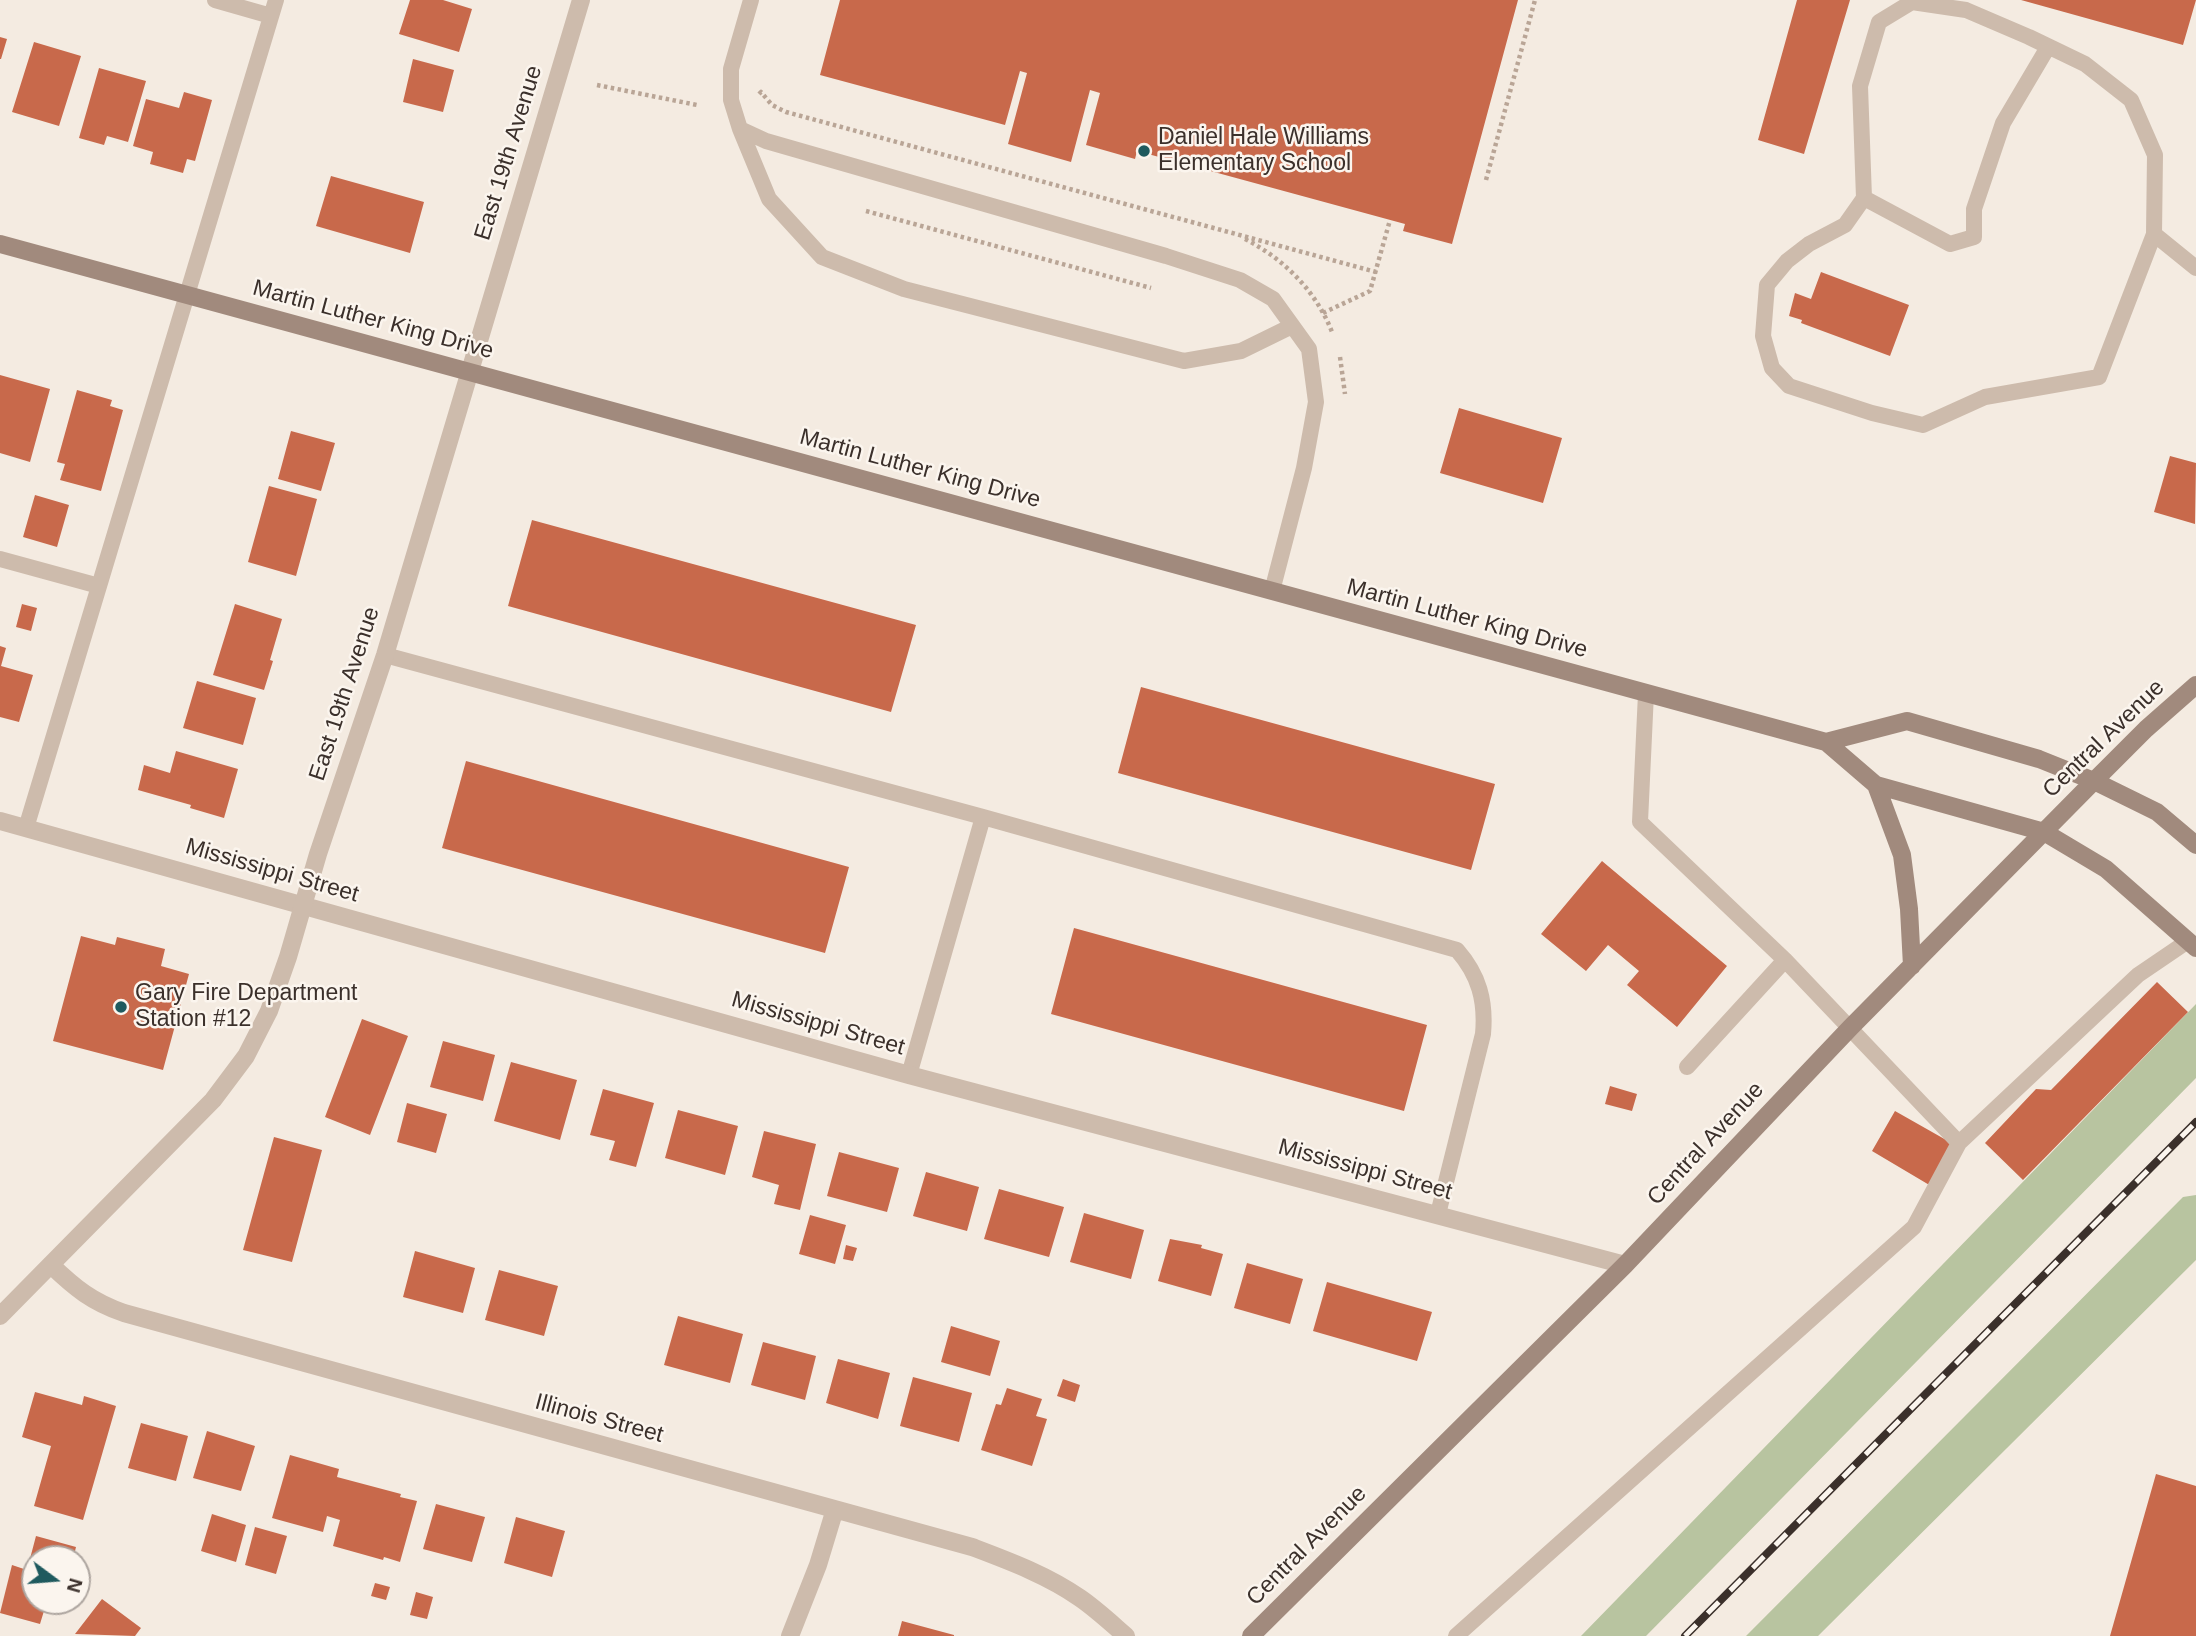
<!DOCTYPE html>
<style>
body{margin:0}
#map{position:relative;width:2196px;height:1636px;overflow:hidden;background:#f4ebe1;font-family:Arial,sans-serif}
canvas{display:block}
.north{position:absolute;left:21px;top:1545px;width:70px;height:70px;box-sizing:border-box;background:#fbf5ee;border:2px solid #aea6a0;border-radius:50%;rotate:106deg;font-size:19px;font-weight:700;line-height:28px;text-align:center;color:#3b302b}
.north::after{content:'';display:block;margin:auto;width:24px;height:32px;background:#1f5a5e;clip-path:polygon(50% 0,100% 100%,50% 72%,0 100%)}
</style>
<div id="map">
<canvas width="2196" height="1636"></canvas>
<div class="north">N</div>
</div>
<script>
const context = document.querySelector('canvas').getContext('2d');
context.lineJoin = 'round';
function fill(path, color) { context.fillStyle = color; context.fill(path, 'evenodd'); }
function trace(path, color, width, dash) { context.strokeStyle = color; context.lineWidth = width; context.lineCap = dash ? 'butt' : 'round'; context.setLineDash(dash || []); context.stroke(path); }
function write(font, color, halo, rows, align = 'center') {
  context.font = font + ' Arial,sans-serif'; context.lineWidth = 5; context.setLineDash([]); context.textBaseline = 'middle'; context.strokeStyle = halo; context.fillStyle = color; for (const [text, x, y, turn = 0] of rows) {
    context.save(); context.translate(x, y); context.rotate((+turn || 0) * Math.PI / 180); context.textAlign = isNaN(turn) ? turn : align; if (halo) context.strokeText(text, 0, 0); context.fillText(text, 0, 0); context.restore();
  }
}
const green = new Path2D(`
 M 2196,1004 L 2196,1078 L 1646,1636 L 1581,1636 Z
 M 2196,1195 L 2196,1260 L 1818,1636 L 1746,1636 L 2183,1197 Z`);
const building = new Path2D(`
 M 410,0 L 443,0 L 472,9 L 459,52 L 399,34 Z
 M 840,0 L 1518,0 L 1452,244 L 1403,231 L 1405,224 L 1137,151 L 1135,159 L 1086,145 L 1100,93 L 1090,90 L 1071,162 L 1008,144 L 1027,73 L 1020,71 L 1005,125 L 820,75 Z
 M 1797,0 L 1850,0 L 1804,154 L 1758,140 Z
 M 2021,0 L 2196,0 L 2183,45 Z
 M 0,37 L 7,39 L 1,59 L 0,59 Z
 M 34,42 L 81,56 L 59,126 L 12,112 Z
 M 413,59 L 454,70 L 443,112 L 403,102 Z
 M 99,68 L 146,81 L 128,142 L 107,136 L 104,145 L 79,138 Z
 M 184,92 L 212,100 L 195,161 L 187,159 L 183,173 L 150,164 L 153,152 L 133,146 L 146,99 L 179,108 Z
 M 331,176 L 424,202 L 410,253 L 316,226 Z
 M 1821,272 L 1909,305 L 1890,356 L 1801,323 L 1802,320 L 1789,316 L 1795,293 L 1811,299 Z
 M 0,375 L 50,389 L 30,462 L 0,453 Z
 M 77,390 L 112,400 L 110,406 L 123,410 L 101,491 L 60,480 L 65,464 L 57,462 Z
 M 1459,408 L 1562,438 L 1543,503 L 1440,473 Z
 M 291,431 L 335,443 L 321,491 L 278,479 Z
 M 2170,456 L 2196,463 L 2195,524 L 2154,512 Z
 M 269,486 L 317,499 L 296,576 L 248,562 Z
 M 35,495 L 69,505 L 57,547 L 23,537 Z
 M 532,520 L 916,625 L 891,712 L 508,606 Z
 M 22,604 L 37,608 L 31,631 L 16,627 Z
 M 235,604 L 282,619 L 270,660 L 273,661 L 264,690 L 213,675 Z
 M 0,646 L 6,648 L 1,666 L 33,675 L 19,722 L 0,717 Z
 M 197,681 L 256,698 L 243,745 L 183,728 Z
 M 1141,687 L 1495,784 L 1471,870 L 1118,773 Z
 M 176,751 L 238,769 L 224,818 L 190,808 L 191,805 L 138,790 L 144,765 L 170,773 Z
 M 466,761 L 849,867 L 825,953 L 442,848 Z
 M 1602,861 L 1727,966 L 1677,1027 L 1627,985 L 1639,971 L 1608,945 L 1586,971 L 1541,934 Z
 M 1074,928 L 1427,1025 L 1404,1111 L 1051,1014 Z
 M 81,936 L 115,945 L 117,937 L 165,949 L 161,966 L 189,974 L 163,1070 L 53,1041 Z
 M 2157,982 L 2188,1012 L 2023,1180 L 1985,1143 L 2036,1089 L 2051,1090 Z
 M 362,1019 L 408,1036 L 370,1135 L 325,1117 Z
 M 443,1041 L 495,1055 L 483,1101 L 430,1087 Z
 M 511,1062 L 577,1080 L 560,1140 L 494,1121 Z
 M 1610,1086 L 1637,1094 L 1632,1111 L 1605,1104 Z
 M 603,1089 L 654,1103 L 636,1167 L 609,1160 L 615,1141 L 590,1135 Z
 M 407,1103 L 447,1114 L 436,1153 L 397,1142 Z
 M 678,1110 L 738,1126 L 725,1175 L 665,1158 Z
 M 1895,1111 L 1955,1145 L 1931,1186 L 1872,1151 Z
 M 764,1131 L 816,1144 L 800,1210 L 774,1204 L 779,1185 L 752,1177 Z
 M 274,1137 L 322,1150 L 292,1262 L 243,1250 Z
 M 839,1152 L 899,1168 L 887,1212 L 827,1196 Z
 M 926,1172 L 979,1187 L 967,1231 L 913,1216 Z
 M 999,1189 L 1064,1207 L 1049,1257 L 984,1239 Z
 M 1084,1213 L 1144,1230 L 1131,1279 L 1070,1262 Z
 M 810,1215 L 846,1225 L 835,1264 L 799,1254 Z
 M 1170,1239 L 1202,1245 L 1201,1248 L 1223,1254 L 1211,1296 L 1158,1281 Z
 M 846,1245 L 857,1248 L 853,1261 L 843,1259 Z
 M 415,1251 L 475,1268 L 463,1313 L 403,1297 Z
 M 1247,1263 L 1303,1279 L 1290,1324 L 1234,1308 Z
 M 499,1270 L 558,1286 L 544,1336 L 485,1320 Z
 M 1327,1282 L 1432,1312 L 1417,1361 L 1313,1331 Z
 M 678,1316 L 743,1334 L 730,1383 L 664,1365 Z
 M 951,1326 L 1000,1341 L 990,1376 L 941,1362 Z
 M 763,1342 L 816,1356 L 805,1400 L 751,1385 Z
 M 838,1359 L 890,1373 L 878,1419 L 826,1403 Z
 M 913,1377 L 972,1393 L 959,1442 L 900,1426 Z
 M 1063,1379 L 1080,1385 L 1075,1402 L 1057,1396 Z
 M 1007,1388 L 1042,1399 L 1036,1416 L 1047,1419 L 1032,1466 L 981,1450 L 996,1404 L 1001,1405 Z
 M 35,1392 L 82,1405 L 84,1396 L 116,1406 L 83,1520 L 34,1506 L 51,1446 L 22,1437 Z
 M 141,1423 L 188,1436 L 176,1481 L 128,1468 Z
 M 207,1431 L 255,1446 L 241,1491 L 193,1478 Z
 M 290,1455 L 339,1469 L 337,1477 L 401,1494 L 400,1497 L 417,1501 L 400,1562 L 384,1557 L 383,1560 L 333,1546 L 340,1520 L 327,1516 L 323,1532 L 272,1518 Z
 M 2156,1474 L 2196,1486 L 2196,1636 L 2110,1636 Z
 M 436,1504 L 485,1517 L 472,1562 L 423,1549 Z
 M 212,1514 L 246,1525 L 236,1562 L 201,1551 Z
 M 516,1517 L 565,1531 L 552,1577 L 504,1563 Z
 M 255,1527 L 287,1536 L 276,1574 L 245,1565 Z
 M 36,1536 L 76,1547 L 73,1559 L 35,1559 L 35,1601 L 47,1601 L 40,1624 L 0,1613 L 12,1565 L 27,1570 Z
 M 375,1583 L 390,1587 L 386,1600 L 371,1596 Z
 M 416,1592 L 433,1597 L 427,1619 L 410,1615 Z
 M 102,1599 L 141,1628 L 135,1636 L 75,1634 Z
 M 902,1621 L 954,1635 L 954,1636 L 898,1636 Z`);
const path = new Path2D(`
 M 597,85 L 697,105
 M 759,94 L 761,92 L 772,105 L 786,112 L 1376,272
 M 1486,180 L 1535,0
 M 866,211 L 1151,288
 M 1245,239 C 1284,259 1316,291 1332,332
 M 1323,313 L 1370,291 L 1390,220
 M 1340,357 L 1345,394`);
const service = new Path2D(`
 M 215,0 L 271,16
 M 751,0 L 731,69 L 731,100 L 740,129 L 766,141 L 1166,256 L 1240,280 L 1273,299 L 1309,349 L 1316,402 L 1304,468 L 1272,591
 M 1912,2 L 1966,10 L 2029,37 L 2085,64 L 2131,100 L 2155,155 L 2154,234 L 2099,377 L 1985,397 L 1923,425 L 1872,413 L 1789,386 L 1772,368 L 1763,336 L 1767,285 L 1787,261 L 1809,244 L 1845,225 L 1864,198 L 1860,86 L 1879,22 Z
 M 740,129 L 769,199 L 822,257 L 904,289 L 1184,361 L 1241,351 L 1292,326
 M 1864,198 L 1950,244 L 1974,237 L 1974,209 L 2003,123 L 2048,47
 M 2154,234 L 2196,268
 M 0,559 L 99,586
 M 385,655 L 983,817 L 1457,950 C 1479,975 1486,1001 1483,1034 L 1438,1214
 M 1646,693 L 1640,822 L 1785,960 L 1959,1143
 M 26,828 L 276,0
 M 1687,1067 L 1785,960
 M 909,1075 L 983,817
 M 1456,1636 L 1914,1227 L 1959,1143 L 2138,975 L 2188,941`);
const minor = new Path2D(`
 M 0,821 L 909,1075 L 1625,1265
 M 51,1265 C 75,1288 92,1302 124,1313 L 972,1547 C 1009,1561 1047,1575 1080,1598 C 1096,1609 1111,1623 1126,1636
 M 790,1636 L 818,1565 L 835,1509`);
const tertiary = new Path2D(`
 M 0,1316 L 213,1100 L 246,1056 L 269,1011 L 288,957 L 318,854 L 385,655 L 581,0`);
const secondary = new Path2D(`
 M 0,244 L 1826,742 L 1876,785 L 2044,832 L 2106,869 L 2196,948
 M 1826,742 L 1907,721 L 2039,759 L 2094,781 L 2157,812 L 2196,845
 M 1876,785 L 1902,855 L 1909,909 L 1912,966
 M 1251,1636 L 1625,1265 L 1850,1028 L 2094,781 L 2146,729 L 2196,685`);
const rail = new Path2D(`
 M 1685,1636 L 2196,1122`);
const markers = [
 [1144,151,7,"#1f5a5e"],
 [121,1007,7,"#1f5a5e"]
];
const poiNames = [
 ["Daniel Hale Williams",1158,138],
 ["Elementary School",1158,164],
 ["Gary Fire Department",135,994],
 ["Station #12",135,1020]
];
const streetNames = [
 ["East 19th Avenue",509,153,-73],
 ["Martin Luther King Drive",373,320,15],
 ["Martin Luther King Drive",920,469,15],
 ["Martin Luther King Drive",1467,619,15],
 ["East 19th Avenue",345,694,-72],
 ["Central Avenue",2104,739,-44],
 ["Mississippi Street",272,871,16],
 ["Mississippi Street",818,1024,16],
 ["Central Avenue",1706,1144,-47],
 ["Mississippi Street",1365,1170,15],
 ["Illinois Street",599,1419,15],
 ["Central Avenue",1307,1546,-45]
];
fill(green, '#b8c4a0');
fill(building, '#c8694b');
trace(path, '#b9a596', 4.5, [3.5, 3.5]);
trace(service, '#cdbbac', 16);
trace(minor, '#cdbbac', 18);
trace(tertiary, '#cdbbac', 18);
trace(secondary, '#a18a7d', 18);
trace(rail, '#3b302b', 8);
trace(rail, '#fbf5ee', 5, [16]);
for (const [x, y, r, color] of markers) { const dot = new Path2D(); dot.arc(x, y, r, 0, 2 * Math.PI); context.fillStyle = color; context.fill(dot); trace(dot, '#fbf5ee', 2.5); }
write('23px', '#3b302b', '#fbf5ee', poiNames, 'left');
write('23px', '#3b302b', '#fbf5ee', streetNames);
</script>
